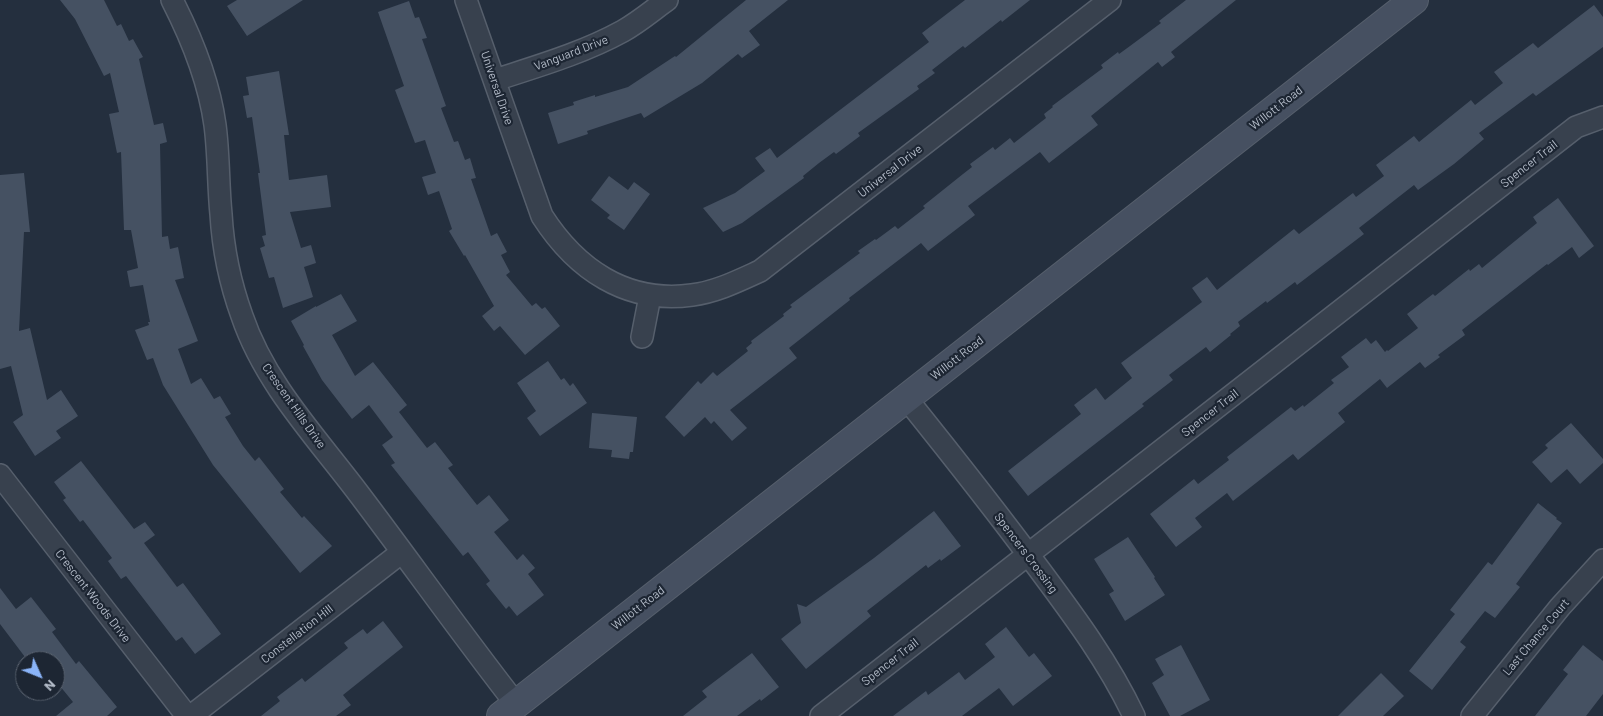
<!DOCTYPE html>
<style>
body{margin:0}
#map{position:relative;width:1603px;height:716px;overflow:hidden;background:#242f3e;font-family:Barlow,sans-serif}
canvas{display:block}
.north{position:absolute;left:15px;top:651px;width:50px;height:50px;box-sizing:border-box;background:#1d2633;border:1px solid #59626f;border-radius:50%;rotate:134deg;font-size:14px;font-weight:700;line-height:20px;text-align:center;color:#b4bcc9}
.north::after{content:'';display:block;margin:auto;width:18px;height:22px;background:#8ab4f8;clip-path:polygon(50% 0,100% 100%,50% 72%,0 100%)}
</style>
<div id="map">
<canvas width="1603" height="716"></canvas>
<div class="north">N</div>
</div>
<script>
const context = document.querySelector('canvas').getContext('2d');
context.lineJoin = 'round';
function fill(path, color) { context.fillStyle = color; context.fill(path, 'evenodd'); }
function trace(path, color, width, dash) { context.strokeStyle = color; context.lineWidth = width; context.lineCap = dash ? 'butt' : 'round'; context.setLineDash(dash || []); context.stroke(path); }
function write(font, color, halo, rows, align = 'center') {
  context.font = font + ' Barlow,sans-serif'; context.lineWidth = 4.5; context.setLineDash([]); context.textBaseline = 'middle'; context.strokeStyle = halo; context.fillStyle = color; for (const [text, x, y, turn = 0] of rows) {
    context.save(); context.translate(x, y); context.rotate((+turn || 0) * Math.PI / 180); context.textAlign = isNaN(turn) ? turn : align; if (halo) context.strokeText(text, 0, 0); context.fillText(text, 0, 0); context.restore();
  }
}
const building = new Path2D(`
 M 60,0 L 104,0 L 117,26 L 121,24 L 129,41 L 133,39 L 143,57 L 139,59 L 154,125 L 163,123 L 167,142 L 160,144 L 162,237 L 168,236 L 170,249 L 178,247 L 184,278 L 175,280 L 198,341 L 178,349 L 191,384 L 201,378 L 214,399 L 220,396 L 231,414 L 225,417 L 243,446 L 255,461 L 259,457 L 284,489 L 280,492 L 302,518 L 304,516 L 332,546 L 300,573 L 213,465 L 163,385 L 153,358 L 147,360 L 135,330 L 149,325 L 148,322 L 150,322 L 143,285 L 130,287 L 127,271 L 138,268 L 131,230 L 124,230 L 121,152 L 117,153 L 109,114 L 119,112 L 110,73 L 104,76 L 75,19 Z
 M 237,0 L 303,0 L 247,36 L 227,6 Z
 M 746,0 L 788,0 L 749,31 L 760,45 L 742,58 L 738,54 L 702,83 L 644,118 L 641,113 L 587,131 L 588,134 L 558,144 L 548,113 L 574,105 L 573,102 L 595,95 L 595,97 L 628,87 L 675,56 L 676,57 Z
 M 965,0 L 1030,0 L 1002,22 L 1001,20 L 965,48 L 963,46 L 932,70 L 935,73 L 917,86 L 919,89 L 858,133 L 860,136 L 836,154 L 834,152 L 819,163 L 803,176 L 804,178 L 742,223 L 723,232 L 703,208 L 735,193 L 765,171 L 755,158 L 770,148 L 777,158 L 929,42 L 922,33 Z
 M 1186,0 L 1236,0 L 1171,52 L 1175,57 L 1162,67 L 1158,62 L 1091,116 L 1098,125 L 1049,163 L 1040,152 L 968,206 L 975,215 L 928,251 L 921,243 L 849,298 L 850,300 L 789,348 L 797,358 L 730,410 L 747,428 L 732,441 L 714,421 L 711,424 L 705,417 L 684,437 L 665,417 L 698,381 L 701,384 L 713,372 L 717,376 L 748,351 L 746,348 L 752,343 L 751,341 L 784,316 L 783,314 L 792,307 L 790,305 L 860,253 L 858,251 L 875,239 L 876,240 L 895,226 L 898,229 L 925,208 L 923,206 L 963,174 L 972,167 L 970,164 L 993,147 L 995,150 L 1010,138 L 1014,143 L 1046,118 L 1044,114 L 1053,107 L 1052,106 L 1103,68 L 1101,65 L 1118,52 L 1119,54 L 1130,46 L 1161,23 L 1159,21 Z
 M 409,1 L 415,18 L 419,17 L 427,38 L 422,39 L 446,106 L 441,108 L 454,142 L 458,141 L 465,160 L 470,158 L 476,178 L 471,179 L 491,236 L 497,233 L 507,252 L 501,255 L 510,272 L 506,275 L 532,306 L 536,303 L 542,309 L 545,307 L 560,326 L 525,355 L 500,326 L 494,331 L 482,316 L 494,306 L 465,255 L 464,256 L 449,231 L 452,229 L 439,191 L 428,195 L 422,177 L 436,173 L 425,140 L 415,143 L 395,90 L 404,86 L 378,12 Z
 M 1594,5 L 1603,17 L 1603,47 L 1536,96 L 1533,93 L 1479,133 L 1484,139 L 1454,164 L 1418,190 L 1414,185 L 1359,228 L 1364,234 L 1297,285 L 1295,282 L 1267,303 L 1266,301 L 1238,322 L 1240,326 L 1230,334 L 1231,335 L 1210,352 L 1206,347 L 1169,375 L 1173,380 L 1142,404 L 1144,406 L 1028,496 L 1008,471 L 1081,414 L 1074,405 L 1096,388 L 1105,400 L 1132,378 L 1121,363 L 1202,302 L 1192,288 L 1207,277 L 1217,290 L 1294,229 L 1299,234 L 1353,193 L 1356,197 L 1384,176 L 1376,165 L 1414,136 L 1419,142 L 1471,100 L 1475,105 L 1503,83 L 1494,72 L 1533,43 L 1538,48 Z
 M 279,71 L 289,135 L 284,135 L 289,180 L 327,175 L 331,207 L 290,212 L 301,248 L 311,245 L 316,263 L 304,267 L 313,297 L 283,308 L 274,277 L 269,278 L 260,248 L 265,246 L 262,236 L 266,235 L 258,173 L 260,173 L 252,117 L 247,118 L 243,96 L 249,95 L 246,77 Z
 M 24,173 L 30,232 L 24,232 L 19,331 L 30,328 L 47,400 L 61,390 L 78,416 L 56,431 L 61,438 L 35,456 L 13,422 L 23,415 L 11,366 L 0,369 L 0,175 Z
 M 609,176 L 628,190 L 634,182 L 650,194 L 624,230 L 607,218 L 610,215 L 591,200 Z
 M 1558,198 L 1594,246 L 1579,258 L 1572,247 L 1548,265 L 1547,264 L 1462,330 L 1465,335 L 1438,355 L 1440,357 L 1425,368 L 1420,362 L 1387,388 L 1380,379 L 1338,413 L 1345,422 L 1298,460 L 1293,454 L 1233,501 L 1227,493 L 1195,518 L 1202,527 L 1176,547 L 1150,514 L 1194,479 L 1198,484 L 1229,460 L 1227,457 L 1291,407 L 1295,411 L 1303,405 L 1304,407 L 1334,383 L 1331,380 L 1349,367 L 1341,357 L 1366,338 L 1371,344 L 1376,340 L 1385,352 L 1387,350 L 1388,351 L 1418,328 L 1407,314 L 1433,294 L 1435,296 L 1469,269 L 1470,271 L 1479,264 L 1482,268 L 1537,223 L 1533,217 Z
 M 341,294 L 357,321 L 332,335 L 355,376 L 373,362 L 407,405 L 399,412 L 427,448 L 435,442 L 453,465 L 448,468 L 477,505 L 489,495 L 509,520 L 494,532 L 517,560 L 523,554 L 535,568 L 528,574 L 544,595 L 517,616 L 509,606 L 506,609 L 486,584 L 490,581 L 468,552 L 463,556 L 391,465 L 395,463 L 382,445 L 393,437 L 369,405 L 352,419 L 322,380 L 303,346 L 304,345 L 291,321 L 316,306 L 316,307 Z
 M 548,361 L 561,380 L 564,378 L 570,386 L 573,383 L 587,403 L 540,436 L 527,418 L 536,411 L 517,383 Z
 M 592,413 L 637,417 L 633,452 L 630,452 L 629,459 L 611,457 L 612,450 L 589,448 Z
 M 1571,423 L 1603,459 L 1603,463 L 1580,484 L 1567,469 L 1551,483 L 1532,462 L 1548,448 L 1545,445 Z
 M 81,461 L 134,529 L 145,522 L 155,535 L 144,543 L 177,587 L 183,583 L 221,634 L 195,654 L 182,637 L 176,641 L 126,576 L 121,579 L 108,561 L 112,558 L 83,520 L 80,522 L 63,500 L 66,498 L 54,482 Z
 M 1538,503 L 1557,518 L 1556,519 L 1562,523 L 1516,584 L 1520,587 L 1495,618 L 1485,611 L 1460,642 L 1466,647 L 1432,690 L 1409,671 L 1455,614 L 1450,610 L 1488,562 L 1492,565 Z
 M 934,511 L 961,546 L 941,561 L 940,559 L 928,568 L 926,565 L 867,611 L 871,616 L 806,669 L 781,639 L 801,623 L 797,604 L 806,607 L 874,558 Z
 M 1128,537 L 1155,577 L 1154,578 L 1165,595 L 1125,621 L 1109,594 L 1114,591 L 1094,559 Z
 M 0,588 L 16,609 L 31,597 L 56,629 L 52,632 L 76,664 L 79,661 L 117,707 L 107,716 L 56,716 L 73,702 L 55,680 L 55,661 L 28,661 L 0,624 Z
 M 383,621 L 403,647 L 343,695 L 351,705 L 336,716 L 261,716 L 280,701 L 277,697 L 302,678 L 305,682 L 348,648 L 344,643 L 363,629 L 367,634 Z
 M 1006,627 L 1029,657 L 1034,653 L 1052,676 L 1013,706 L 999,688 L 962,716 L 893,716 L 926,691 L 928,695 L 959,672 L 965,680 L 995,657 L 985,644 Z
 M 1181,645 L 1210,700 L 1180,716 L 1170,716 L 1152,683 L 1164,675 L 1155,659 Z
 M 1583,645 L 1603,661 L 1603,694 L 1586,716 L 1535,716 L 1568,674 L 1563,670 Z
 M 752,653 L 779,687 L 761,701 L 760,699 L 737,716 L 683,716 L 707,697 L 702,691 Z
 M 1381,673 L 1404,696 L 1383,716 L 1338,716 Z`);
const street = new Path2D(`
 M 172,0 C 192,39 209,81 215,125 C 219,155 218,184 221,214 C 223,249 230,283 242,316 C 265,384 317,438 359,494 C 412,564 462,635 516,704
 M 466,0 L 542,216 C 576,269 626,304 692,295 C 716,292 738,281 760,271 L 1110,0
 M 495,80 C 538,66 583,53 623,31 C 639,22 653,10 667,0
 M 642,337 L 650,296
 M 906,398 C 951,454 996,511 1039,569 C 1074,616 1109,663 1134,716
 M 0,475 L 187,716
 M 191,716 L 402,552
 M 821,716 L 1576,127 L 1603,117
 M 1472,716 L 1560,607 L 1603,560`);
const secondary = new Path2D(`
 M 501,716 L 1414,0`);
const streetNames = [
 ["Vanguard Drive",571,53,-21],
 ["Universal Drive",497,88,71],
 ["Willott Road",1276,108,-38],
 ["Spencer Trail",1529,164,-38],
 ["Universal Drive",890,171,-38],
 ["Willott Road",957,358,-38],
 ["Crescent Hills Drive",294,406,55],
 ["Spencer Trail",1210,413,-38],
 ["Spencers Crossing",1026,553,53],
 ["Crescent Woods Drive",93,596,52],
 ["Willott Road",638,608,-38],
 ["Constellation Hill",297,634,-38],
 ["Last Chance Court",1536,637,-50],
 ["Spencer Trail",890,662,-38]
];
fill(building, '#455162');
trace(street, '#565f6c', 24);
trace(secondary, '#565f6c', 30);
trace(street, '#38414e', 21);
trace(secondary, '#465061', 28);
write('12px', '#b4bcc9', '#1d2633', streetNames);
</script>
